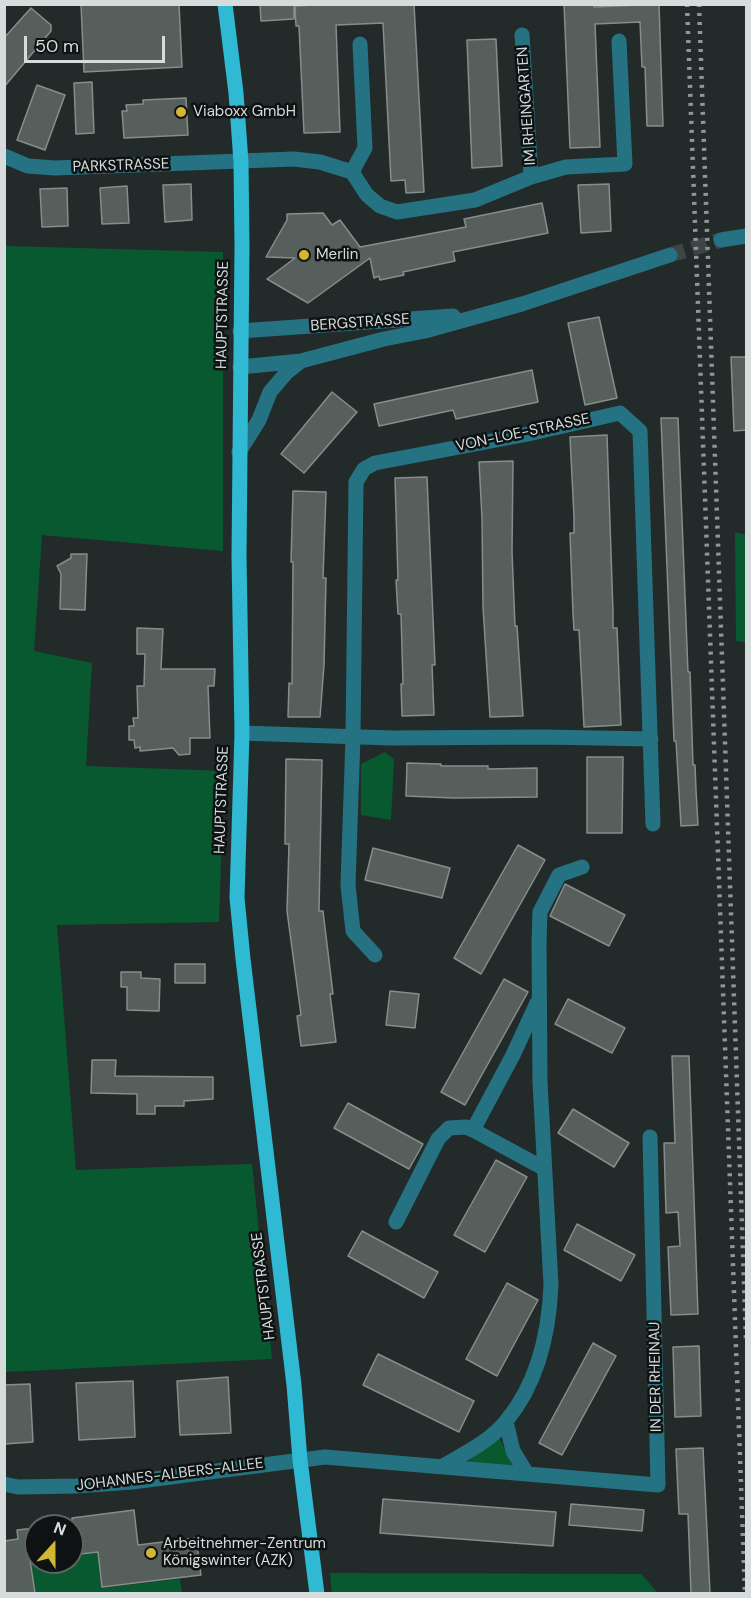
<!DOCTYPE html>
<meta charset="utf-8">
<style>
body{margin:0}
#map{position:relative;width:751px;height:1598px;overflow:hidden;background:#232b2a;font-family:"DM Sans",sans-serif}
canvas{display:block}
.frame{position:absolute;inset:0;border:6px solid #d6dbdb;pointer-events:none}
.north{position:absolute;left:24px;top:1514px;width:60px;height:60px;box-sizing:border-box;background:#0f1212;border:2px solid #5f6262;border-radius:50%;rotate:21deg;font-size:16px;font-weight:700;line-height:24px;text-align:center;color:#d6dbdb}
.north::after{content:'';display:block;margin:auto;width:21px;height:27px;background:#d4b635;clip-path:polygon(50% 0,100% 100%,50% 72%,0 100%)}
.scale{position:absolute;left:24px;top:36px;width:141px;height:27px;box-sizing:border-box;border:3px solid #d6dbdb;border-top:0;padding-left:8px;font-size:18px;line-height:21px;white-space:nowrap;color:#d6dbdb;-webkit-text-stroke:4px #0f1212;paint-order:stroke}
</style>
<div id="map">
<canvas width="751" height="1598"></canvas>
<div class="frame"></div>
<div class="north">N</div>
<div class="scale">50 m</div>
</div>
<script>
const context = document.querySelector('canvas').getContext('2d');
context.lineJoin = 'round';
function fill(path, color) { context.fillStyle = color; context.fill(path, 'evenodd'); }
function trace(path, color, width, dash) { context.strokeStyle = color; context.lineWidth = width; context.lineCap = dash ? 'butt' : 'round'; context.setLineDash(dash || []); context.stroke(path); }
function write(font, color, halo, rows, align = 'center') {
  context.font = font + ' "DM Sans",sans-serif'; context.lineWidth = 5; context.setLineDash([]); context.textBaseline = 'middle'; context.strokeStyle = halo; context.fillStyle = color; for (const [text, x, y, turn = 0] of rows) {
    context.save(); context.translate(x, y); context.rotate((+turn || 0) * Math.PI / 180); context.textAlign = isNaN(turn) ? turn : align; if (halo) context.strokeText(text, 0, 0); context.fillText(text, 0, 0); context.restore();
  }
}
const green = new Path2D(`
 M 5,246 L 223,252 L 223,551 L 42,535 L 34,651 L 92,663 L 86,766 L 224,771 L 219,922 L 57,925 L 76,1170 L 252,1164 L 272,1359 L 5,1372 Z
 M 735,532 L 746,535 L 746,642 L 736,641 Z
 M 385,752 L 394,759 L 391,820 L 361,815 L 361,764 Z
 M 499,1437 L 514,1468 L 467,1462 Z
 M 104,1552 L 106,1569 L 99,1570 L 102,1588 L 180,1579 L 182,1593 L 35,1593 L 31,1561 L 72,1562 L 72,1556 Z
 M 330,1573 L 641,1574 L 658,1593 L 332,1593 Z`);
const building = new Path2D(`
 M 81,4 L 179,4 L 182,67 L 84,72 Z
 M 260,4 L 294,4 L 294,19 L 261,21 Z
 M 336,4 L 414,4 L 424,192 L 406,193 L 405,180 L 391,181 L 383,23 L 336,25 L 340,132 L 304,133 L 299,26 L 296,26 L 295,6 Z
 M 564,4 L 594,4 L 594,7 L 659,4 L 663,126 L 647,126 L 645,67 L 642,67 L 640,22 L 595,24 L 600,147 L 570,148 Z
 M 31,8 L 51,25 L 51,31 L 4,87 L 4,38 Z
 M 496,39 L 502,166 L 472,168 L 467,40 Z
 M 92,82 L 94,133 L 76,134 L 74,83 Z
 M 37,85 L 65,95 L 45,150 L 17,140 Z
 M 186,98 L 188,135 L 124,138 L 122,111 L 127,111 L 126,105 L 143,104 L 143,100 Z
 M 191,184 L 192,220 L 165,222 L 163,185 Z
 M 609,184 L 611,231 L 581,233 L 578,185 Z
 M 127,186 L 129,223 L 102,224 L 100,188 Z
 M 67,188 L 68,226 L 42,227 L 40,189 Z
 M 542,203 L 548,233 L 453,252 L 455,261 L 403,272 L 404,275 L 380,280 L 379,276 L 374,278 L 370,258 L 308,303 L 267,279 L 295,258 L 266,257 L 287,220 L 287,214 L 323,213 L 332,225 L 340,220 L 360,247 L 466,227 L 464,219 Z
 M 599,317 L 617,398 L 585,405 L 568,323 Z
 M 731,357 L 747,357 L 747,430 L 734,431 Z
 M 532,370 L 538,402 L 456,419 L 453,410 L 379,426 L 374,404 Z
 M 332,392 L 357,412 L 304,473 L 281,454 Z
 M 661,418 L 678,418 L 688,672 L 690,672 L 693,765 L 695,765 L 696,790 L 698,825 L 681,826 L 676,741 L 674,741 Z
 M 607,435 L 613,612 L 613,628 L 617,628 L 621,725 L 584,727 L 579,630 L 574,630 L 573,614 L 570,533 L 574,533 L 574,517 L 570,437 Z
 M 513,461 L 512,552 L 515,626 L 517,626 L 523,716 L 490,717 L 483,607 L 482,518 L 479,462 Z
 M 427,477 L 435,665 L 432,665 L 434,715 L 402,716 L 401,684 L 403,684 L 401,614 L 398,614 L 396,580 L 398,580 L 395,478 Z
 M 293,491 L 326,492 L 323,578 L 326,578 L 324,665 L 320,717 L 288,717 L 289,683 L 292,684 L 293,562 L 291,562 Z
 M 71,554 L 87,554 L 85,610 L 60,609 L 61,574 L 57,566 L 71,558 Z
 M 137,628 L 163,629 L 161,669 L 215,669 L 214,686 L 208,686 L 210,738 L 190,738 L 190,754 L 179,755 L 173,748 L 140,751 L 140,747 L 135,748 L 134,740 L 129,740 L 129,726 L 134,726 L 133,718 L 138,718 L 137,686 L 144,686 L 145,654 L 137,654 Z
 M 587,757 L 623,757 L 622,833 L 587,833 Z
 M 286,759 L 322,760 L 319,911 L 323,911 L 333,994 L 330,994 L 336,1042 L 301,1046 L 297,1016 L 301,1015 L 287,911 L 289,844 L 285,844 Z
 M 407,763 L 441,764 L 441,766 L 488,766 L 488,769 L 537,768 L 537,797 L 454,798 L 406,796 Z
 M 518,845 L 545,860 L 481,974 L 454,958 Z
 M 373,848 L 450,868 L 442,898 L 365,880 Z
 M 565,884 L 625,915 L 609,946 L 550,916 Z
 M 175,964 L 205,964 L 205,983 L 175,983 Z
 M 121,972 L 141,972 L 141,978 L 160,979 L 159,1011 L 127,1010 L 127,987 L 121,987 Z
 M 504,979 L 528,992 L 465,1105 L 441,1092 Z
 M 390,991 L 419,994 L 415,1028 L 386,1025 Z
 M 568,999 L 625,1028 L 612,1053 L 555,1024 Z
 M 672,1056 L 689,1056 L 698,1314 L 671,1315 L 668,1247 L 680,1246 L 678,1212 L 666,1213 L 664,1143 L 675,1143 Z
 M 92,1060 L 116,1060 L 115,1076 L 213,1077 L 213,1099 L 184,1101 L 184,1106 L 155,1106 L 155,1114 L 137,1114 L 137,1094 L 91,1093 Z
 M 348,1103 L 423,1144 L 409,1169 L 334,1128 Z
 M 573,1109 L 629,1143 L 614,1167 L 558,1133 Z
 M 496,1160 L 527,1177 L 485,1252 L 454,1235 Z
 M 577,1224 L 635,1255 L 621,1281 L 564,1250 Z
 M 362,1231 L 438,1272 L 424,1298 L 348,1256 Z
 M 507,1283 L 538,1300 L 497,1376 L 466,1359 Z
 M 593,1343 L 616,1356 L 562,1455 L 539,1443 Z
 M 699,1346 L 701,1416 L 675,1417 L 673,1347 Z
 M 378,1354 L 474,1401 L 459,1432 L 363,1385 Z
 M 228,1377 L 231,1433 L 180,1435 L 177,1381 Z
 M 133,1381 L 135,1437 L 79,1440 L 76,1383 Z
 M 30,1384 L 33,1442 L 4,1444 L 4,1385 Z
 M 703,1448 L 710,1593 L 691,1593 L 688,1514 L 679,1514 L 676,1449 Z
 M 383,1499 L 556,1512 L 553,1546 L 380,1533 Z
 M 571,1504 L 644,1510 L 642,1531 L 569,1525 Z
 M 134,1510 L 138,1545 L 196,1538 L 201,1575 L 102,1587 L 98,1552 L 72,1555 L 72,1518 Z
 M 36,1528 L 36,1559 L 30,1560 L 35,1593 L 4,1593 L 4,1541 L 18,1539 L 17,1530 Z`);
const minorTunnel = new Path2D(`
 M 670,255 L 721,240`);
const minor = new Path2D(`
 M 522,35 L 531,177
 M 4,156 L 28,166 L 55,168 L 294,159 L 320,162 L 352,172 L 367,195 L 380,206 L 397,212 L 475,200 L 531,177 L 566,167 L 625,164 L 619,41
 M 352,172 L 365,148 L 360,44
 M 721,240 L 746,236
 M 240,331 L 453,316
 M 240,367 L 301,361 L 384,339 L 425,331 L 522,304 L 670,255
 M 239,452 L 259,420 L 270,392 L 287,372 L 301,361
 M 242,733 L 391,738 L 544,737 L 651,739
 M 375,955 L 353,931 L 348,885 L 353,737 L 356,482 L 364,469 L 375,463 L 528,434 L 620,413 L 640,431 L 653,824
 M 537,1003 L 513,1055 L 473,1130 L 543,1168
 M 396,1222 L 438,1139 L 449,1128 L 466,1127 L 473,1130
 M 506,1422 L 513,1451 L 527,1474
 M 443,1466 C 465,1453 491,1441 507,1420 C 538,1382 549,1333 551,1285 L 540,1082 L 539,942 L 540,912 L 559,875 L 582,867
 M 4,1484 L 18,1487 L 76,1486 L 132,1482 L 325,1457 L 658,1485 L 650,1137`);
const major = new Path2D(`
 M 225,4 L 236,93 L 241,162 L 242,246 L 239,556 L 242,733 L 237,898 L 243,959 L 294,1385 L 300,1460 L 317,1594`);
const rail = new Path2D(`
 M 687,4 L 745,1594
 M 699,4 L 746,1339`);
const markers = [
 [181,112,6,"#d4b635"],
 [304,255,6,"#d4b635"],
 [151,1553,6,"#d4b635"]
];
const streetNames = [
 ["IM RHEINGARTEN",527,106,-94],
 ["PARKSTRASSE",121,166,-2],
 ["HAUPTSTRASSE",223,315,-89],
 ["BERGSTRASSE",360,323,-4],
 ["VON-LOE-STRASSE",523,433,-12],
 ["HAUPTSTRASSE",222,800,-88],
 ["HAUPTSTRASSE",264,1286,-97],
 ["IN DER RHEINAU",656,1377,-91],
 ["JOHANNES-ALBERS-ALLEE",170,1475,-7]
];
const poiNames = [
 ["Viaboxx GmbH",193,112],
 ["Merlin",316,255],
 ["Arbeitnehmer-Zentrum",163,1544],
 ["Königswinter (AZK)",163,1561]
];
fill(green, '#085930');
fill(building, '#575f5c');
trace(building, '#868e8b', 1.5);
trace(minorTunnel, '#3e4545', 15, [15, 8]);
trace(minor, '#257382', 15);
trace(major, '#2fb9d2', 15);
trace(rail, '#919797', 4.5, [3, 6]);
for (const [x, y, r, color] of markers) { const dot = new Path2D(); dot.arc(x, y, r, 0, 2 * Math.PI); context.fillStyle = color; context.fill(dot); trace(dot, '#0f1212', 2); }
write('15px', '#d6dbdb', '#0f1212', streetNames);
write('15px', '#d6dbdb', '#0f1212', poiNames, 'left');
</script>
